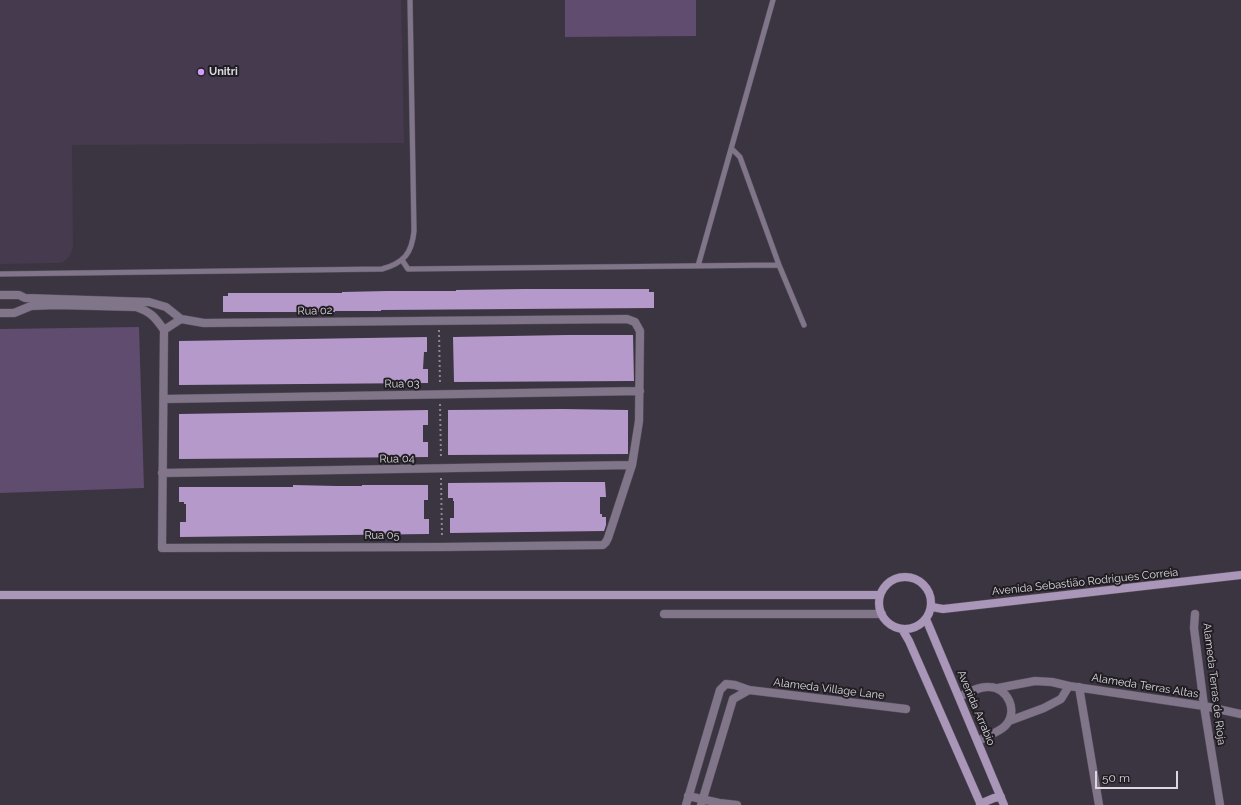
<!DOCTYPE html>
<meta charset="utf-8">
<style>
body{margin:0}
#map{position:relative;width:1241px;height:805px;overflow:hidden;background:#3b3441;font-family:Raleway,sans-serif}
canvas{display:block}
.scale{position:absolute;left:1095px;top:771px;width:83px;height:18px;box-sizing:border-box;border:2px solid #ddd8e0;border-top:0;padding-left:5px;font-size:12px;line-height:14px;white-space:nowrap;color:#ddd8e0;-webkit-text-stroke:3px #211e23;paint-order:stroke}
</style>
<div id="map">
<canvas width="1241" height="805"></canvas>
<div class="scale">50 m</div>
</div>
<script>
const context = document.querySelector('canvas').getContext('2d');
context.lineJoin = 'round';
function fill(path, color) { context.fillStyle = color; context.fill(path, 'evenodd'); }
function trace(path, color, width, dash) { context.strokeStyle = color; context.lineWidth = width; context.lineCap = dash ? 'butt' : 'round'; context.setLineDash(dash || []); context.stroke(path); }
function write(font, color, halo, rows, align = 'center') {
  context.font = font + ' Raleway,sans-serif'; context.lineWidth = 4; context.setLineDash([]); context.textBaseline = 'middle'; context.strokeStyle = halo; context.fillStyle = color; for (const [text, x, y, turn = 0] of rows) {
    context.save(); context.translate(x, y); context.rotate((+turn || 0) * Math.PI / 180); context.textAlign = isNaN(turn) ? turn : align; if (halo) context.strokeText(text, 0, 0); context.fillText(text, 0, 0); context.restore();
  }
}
const built = new Path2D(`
 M 0,0 L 401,0 L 404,143 L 72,145 L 73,247 L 71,253 L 68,258 L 63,262 L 57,263 L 0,264 Z`);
const green = new Path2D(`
 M 565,0 L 696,0 L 696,36 L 565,37 Z
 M 139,327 L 144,488 L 0,493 L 0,329 Z`);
const building = new Path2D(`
 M 525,289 L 649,289 L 649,292 L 654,292 L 654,308 L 381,310 L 381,311 L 335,311 L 335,312 L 223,312 L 223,296 L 228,296 L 228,293 L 342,293 L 342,292 L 388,291 L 456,291 L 456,290 Z
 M 567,335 L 633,335 L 634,381 L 454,382 L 453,337 Z
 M 427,337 L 427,352 L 424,352 L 423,369 L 428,369 L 428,383 L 179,385 L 179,341 Z
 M 562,409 L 628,410 L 628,454 L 448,455 L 448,410 Z
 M 428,410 L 428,425 L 423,425 L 423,442 L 428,442 L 428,457 L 179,459 L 179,414 Z
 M 562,482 L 605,482 L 606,497 L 600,497 L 600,514 L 602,514 L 602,517 L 606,517 L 606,525 L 604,531 L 450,533 L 450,518 L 454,518 L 454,501 L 453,501 L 453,498 L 448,498 L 448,483 Z
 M 293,485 L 337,486 L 362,486 L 362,485 L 428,485 L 428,500 L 424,500 L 424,519 L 429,519 L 429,534 L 180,537 L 180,522 L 186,522 L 186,504 L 184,504 L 184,502 L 179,502 L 179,487 L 293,487 Z`);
const path = new Path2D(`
 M 439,330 L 440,385
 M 440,404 L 441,459
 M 441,478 L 442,537`);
const lane = new Path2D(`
 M 732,149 L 740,157 L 779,265 L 804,325
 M 402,260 L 408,269 L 779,265
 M 698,266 L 773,0
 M 0,274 L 382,269 C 404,263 412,253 414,231 L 410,0`);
const street = new Path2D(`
 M 0,295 L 19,295 L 25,298 L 149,302 L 166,307 L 181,319 L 204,323 L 627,319 L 635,322 L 640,331 L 639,421 L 632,465 L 608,538 L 606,542 L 603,545 L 442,547 L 162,548 L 164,330 C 155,317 151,312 136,307 L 57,305 L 31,306 L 14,313 L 0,313
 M 164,330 L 181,319
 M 164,399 L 640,391
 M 162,473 L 632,465
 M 664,614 L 882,614
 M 1195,614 L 1194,628 L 1204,706 L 1220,805
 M 1079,687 L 1099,805
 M 998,688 L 1035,681 L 1052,682 L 1069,686 L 1204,706 L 1241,714
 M 959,697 C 968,693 979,686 989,687 C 1008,687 1019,712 1005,726 C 999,732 985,737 978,741
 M 1009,721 L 1044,708 L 1061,699 L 1069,686
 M 688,796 L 719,803 L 737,805
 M 686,805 L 720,690 L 726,684 L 735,685 L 749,690 L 906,709
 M 701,805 L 733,699 L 749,690`);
const secondary = new Path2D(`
 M879 603a26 26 0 1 1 52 0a26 26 0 1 1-52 0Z
 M 0,595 L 880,595
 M 932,607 L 943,609 L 1241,575
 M 926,619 L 1004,805
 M 902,629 L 909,641 L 981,805
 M 980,804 L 994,798 L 1001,797`);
const markers = [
 [201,72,4,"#d49cfb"]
];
const poiNames = [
 ["Unitri",209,72]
];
const streetNames = [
 ["Rua 02",315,311,-1],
 ["Rua 03",402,384,-1],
 ["Rua 04",397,459,-1],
 ["Rua 05",382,536],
 ["Avenida Sebastião Rodrigues Correia",1085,582,-6],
 ["Alameda Terras de Rioja",1214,684,83],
 ["Alameda Terras Altas",1145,686,9],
 ["Alameda Village Lane",829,689,7],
 ["Avenida Arrabio",976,708,67]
];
fill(built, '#463b4e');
fill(green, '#5f4c6e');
fill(building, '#b699cb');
trace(lane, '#58525e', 6);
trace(street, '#58525e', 9);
trace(secondary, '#58525e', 9);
trace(path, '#8d8791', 2, [2, 3]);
trace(lane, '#81758a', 5);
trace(street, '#81758a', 8);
trace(secondary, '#a996b8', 8);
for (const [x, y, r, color] of markers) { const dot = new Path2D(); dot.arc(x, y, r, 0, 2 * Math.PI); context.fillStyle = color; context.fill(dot); trace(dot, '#211e23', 1.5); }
write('bold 11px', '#ddd8e0', '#211e23', poiNames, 'left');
write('11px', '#ddd8e0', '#211e23', streetNames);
</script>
